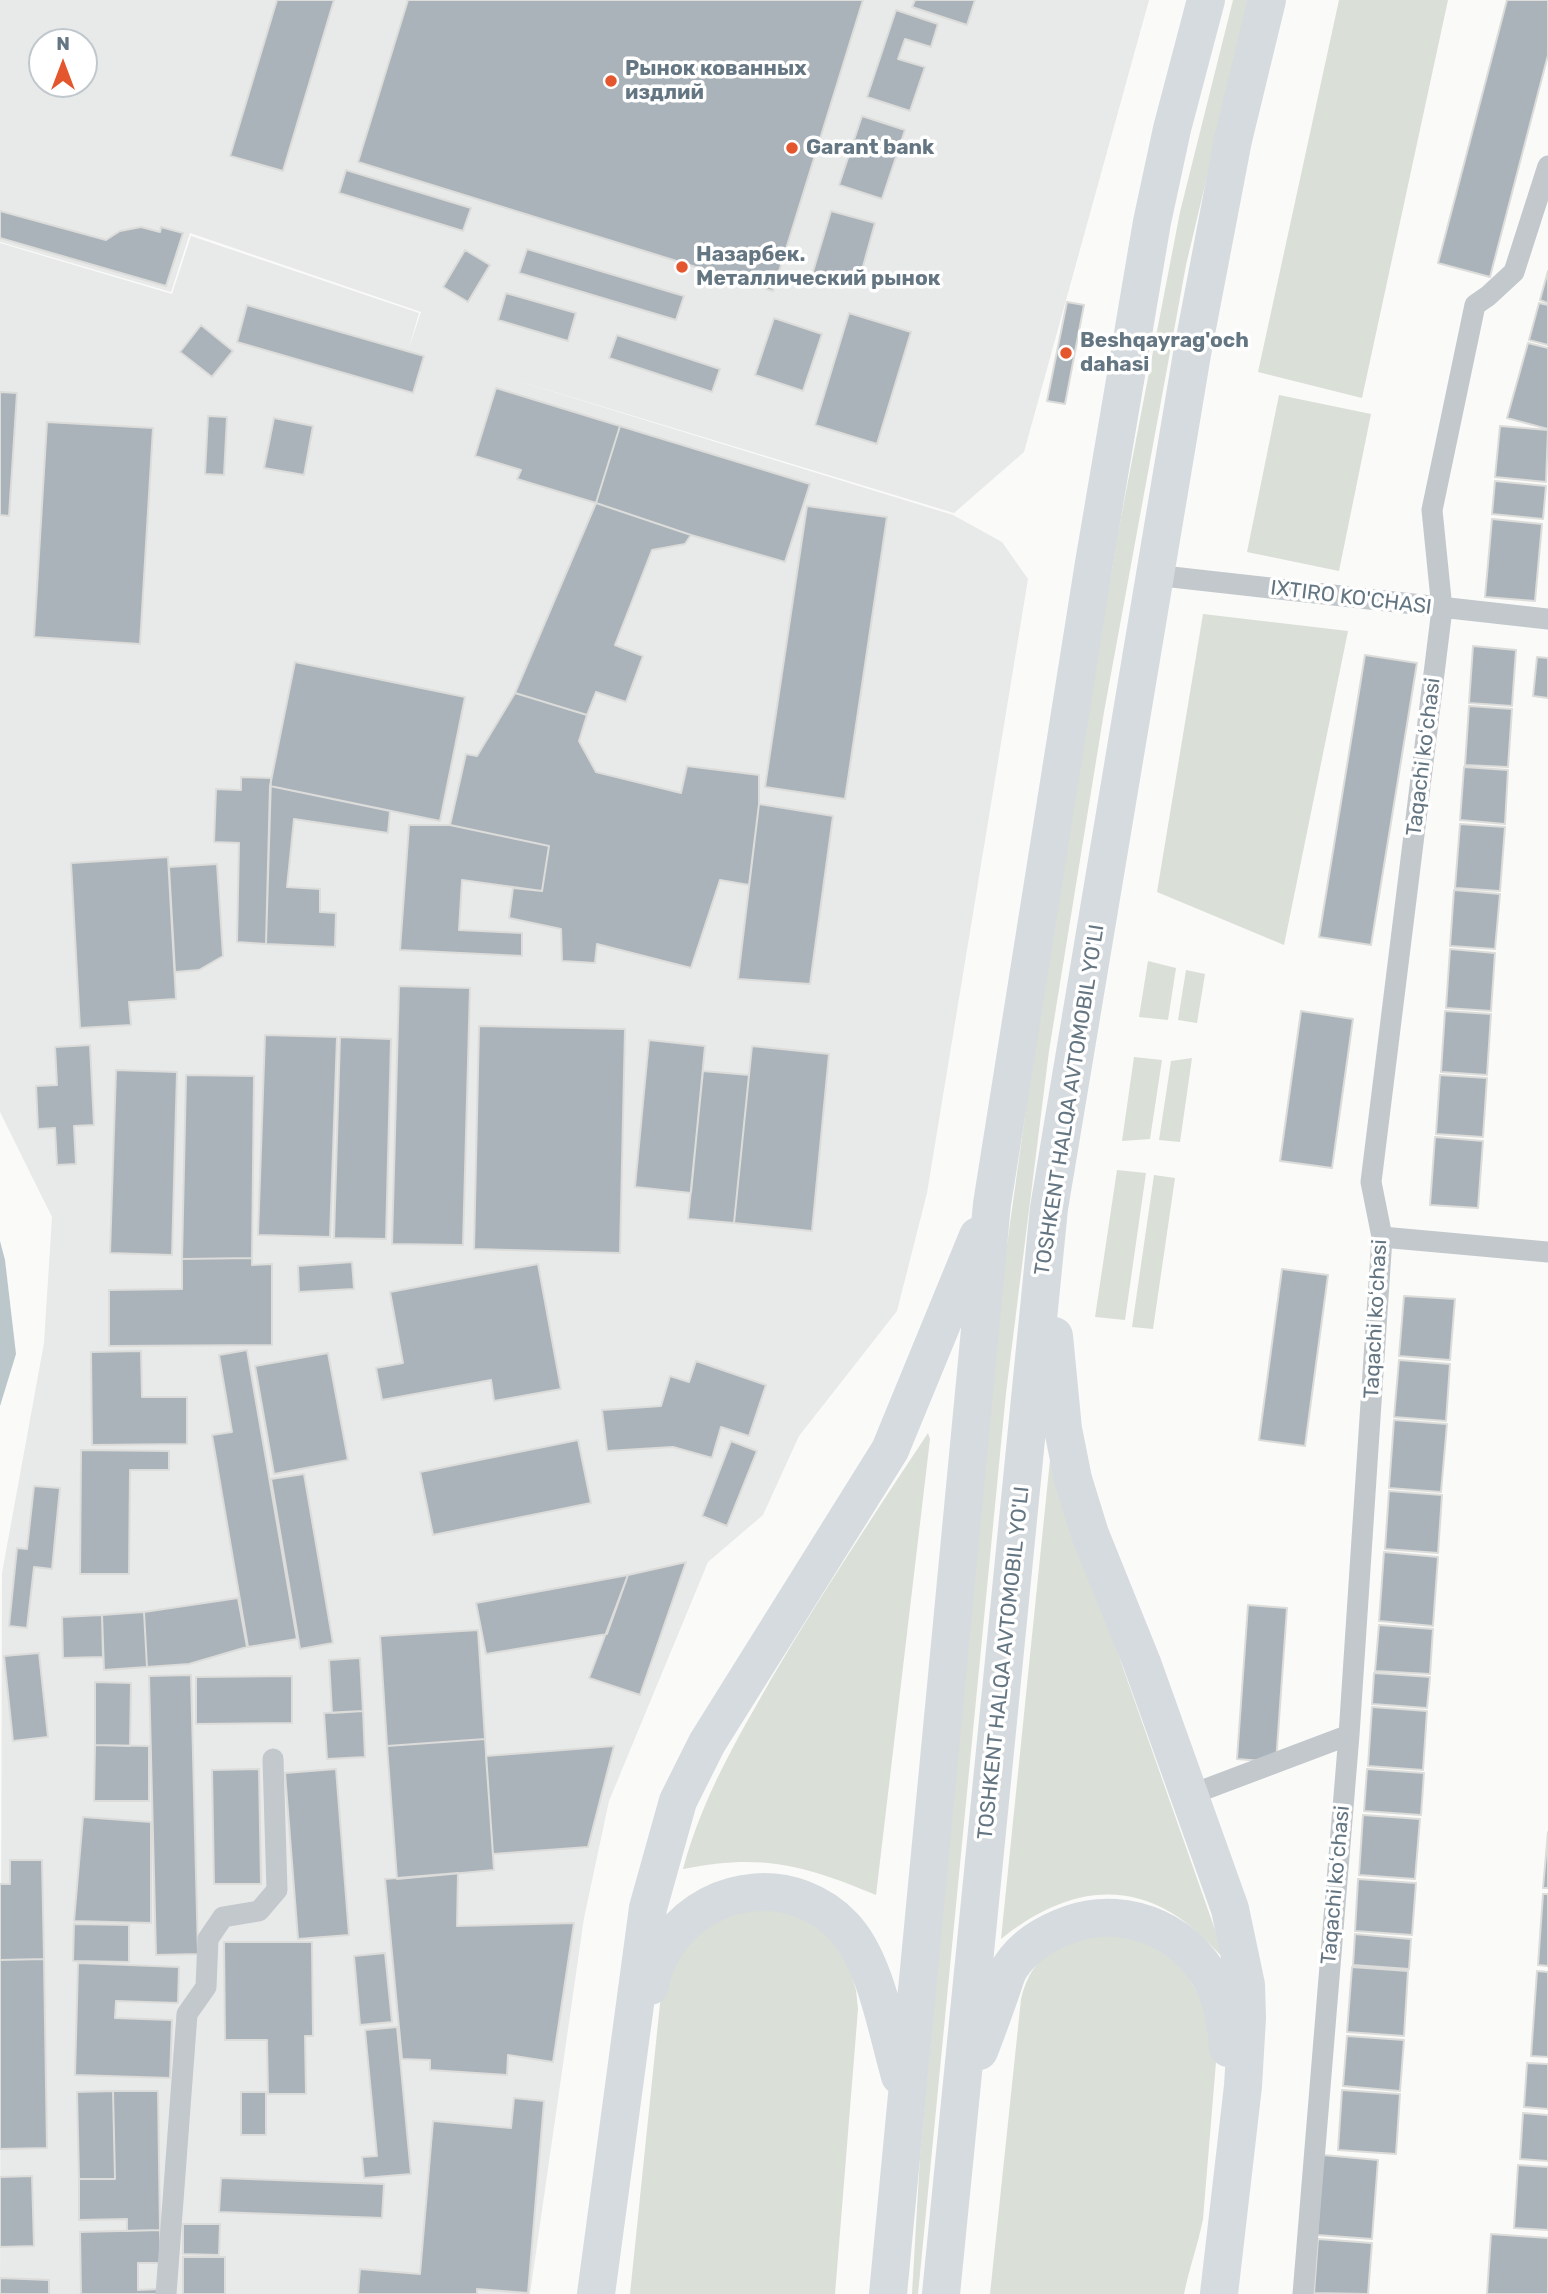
<!DOCTYPE html>
<meta charset="utf-8">
<style>
body{margin:0}
#map{position:relative;width:1548px;height:2294px;overflow:hidden;background:#fafaf8;font-family:Rubik,sans-serif}
canvas{display:block}
.north{position:absolute;left:28px;top:28px;width:70px;height:70px;box-sizing:border-box;background:#fff;border:2px solid #c1c8cd;border-radius:50%;rotate:0deg;font-size:19px;font-weight:700;line-height:28px;text-align:center;color:#657683}
.north::after{content:'';display:block;margin:auto;width:24px;height:32px;background:#e4572e;clip-path:polygon(50% 0,100% 100%,50% 72%,0 100%)}
</style>
<div id="map">
<canvas width="1548" height="2294"></canvas>
<div class="north">N</div>
</div>
<script>
const context = document.querySelector('canvas').getContext('2d');
context.lineJoin = 'round';
function fill(path, color) { context.fillStyle = color; context.fill(path, 'evenodd'); }
function trace(path, color, width, dash) { context.strokeStyle = color; context.lineWidth = width; context.lineCap = dash ? 'butt' : 'round'; context.setLineDash(dash || []); context.stroke(path); }
function write(font, color, halo, rows, align = 'center') {
  context.font = font + ' Rubik,sans-serif'; context.lineWidth = 7; context.setLineDash([]); context.textBaseline = 'middle'; context.strokeStyle = halo; context.fillStyle = color; for (const [text, x, y, turn = 0] of rows) {
    context.save(); context.translate(x, y); context.rotate((+turn || 0) * Math.PI / 180); context.textAlign = isNaN(turn) ? turn : align; if (halo) context.strokeText(text, 0, 0); context.fillText(text, 0, 0); context.restore();
  }
}
const built = new Path2D(`
 M 0,0 L 1149,0 L 1024,452 L 954,513 L 505,377 L 953,515 L 1002,542 L 1028,579 L 927,1193 L 897,1311 L 799,1436 L 763,1515 L 708,1562 L 609,1801 L 584,1918 L 530,2294 L 0,2294 L 2,1573 L 44,1343 L 52,1217 L 0,1112 L 0,243 L 172,294 L 191,236 L 419,313 L 409,348 L 421,312 L 190,233 L 171,292 L 0,242 ZM 42,42 L 84,42 L 84,84 L 42,84 Z`);
const green = new Path2D(`
 M 1233,0 L 1249,0 L 1186,265 L 1104,712 L 1049,1051 L 1006,1393 L 918,2294 L 912,2294 L 920,2156 L 1001,1288 L 1046,965 L 1118,533 L 1180,212 Z
 M 1339,0 L 1448,0 L 1362,398 L 1258,372 Z
 M 1279,395 L 1371,414 L 1339,571 L 1247,552 Z
 M 1203,614 L 1348,631 L 1284,945 L 1157,892 Z
 M 1148,961 L 1176,968 L 1168,1020 L 1139,1017 Z
 M 1186,970 L 1205,974 L 1197,1023 L 1178,1020 Z
 M 1134,1057 L 1162,1060 L 1150,1139 L 1122,1141 Z
 M 1192,1058 L 1180,1142 L 1159,1140 L 1171,1061 Z
 M 1117,1170 L 1146,1173 L 1125,1320 L 1095,1317 Z
 M 1154,1175 L 1175,1178 L 1153,1329 L 1132,1327 Z
 M 928,1433 L 930,1439 L 876,1895 C 805,1865 761,1853 683,1869 C 703,1796 736,1741 773,1676 C 822,1593 875,1513 928,1433 Z
 M 1050,1460 L 1226,1961 C 1209,1943 1192,1925 1170,1912 C 1110,1877 1051,1899 1001,1939 Z
 M 731,1908 L 805,1913 L 845,1952 L 856,1990 L 858,2009 L 835,2294 L 630,2294 L 661,1994 L 685,1941 Z
 M 1108,1934 L 1144,1942 L 1160,1951 L 1175,1962 L 1187,1975 L 1204,2004 L 1216,2062 L 1203,2219 C 1198,2245 1189,2268 1184,2294 L 990,2294 L 1021,1999 C 1033,1950 1062,1943 1108,1934 Z`);
const water = new Path2D(`
 M 0,1241 L 5,1260 L 16,1354 L 0,1406 Z`);
const building = new Path2D(`
 M 277,0 L 334,0 L 283,171 L 230,156 Z
 M 408,0 L 863,0 L 773,291 L 358,162 Z
 M 915,0 L 975,0 L 967,25 L 912,7 Z
 M 1507,0 L 1548,0 L 1548,55 L 1490,277 L 1438,263 Z
 M 896,10 L 938,24 L 931,47 L 905,39 L 898,59 L 925,67 L 910,111 L 867,97 Z
 M 862,116 L 905,130 L 882,199 L 839,185 Z
 M 346,170 L 471,208 L 463,231 L 339,193 Z
 M 0,211 L 106,240 L 120,231 L 141,227 L 160,232 L 161,227 L 183,233 L 166,286 L 0,238 Z
 M 831,211 L 875,223 L 857,288 L 812,275 Z
 M 527,249 L 684,296 L 676,320 L 519,273 Z
 M 465,250 L 490,265 L 468,302 L 443,287 Z
 M 1548,271 L 1548,303 L 1540,300 Z
 M 506,293 L 576,313 L 568,341 L 498,320 Z
 M 1067,302 L 1084,305 L 1065,404 L 1047,401 Z
 M 1539,303 L 1548,305 L 1548,345 L 1529,340 Z
 M 247,305 L 424,356 L 413,393 L 237,342 Z
 M 849,313 L 911,332 L 877,444 L 815,425 Z
 M 774,318 L 822,334 L 803,391 L 755,375 Z
 M 201,325 L 233,351 L 212,377 L 180,352 Z
 M 617,335 L 720,369 L 712,392 L 609,358 Z
 M 1528,343 L 1548,348 L 1548,429 L 1507,418 Z
 M 496,388 L 620,426 L 596,503 L 517,479 L 521,470 L 475,456 Z
 M 0,392 L 17,393 L 9,516 L 0,515 Z
 M 208,416 L 227,417 L 224,475 L 205,474 Z
 M 274,418 L 313,426 L 304,475 L 264,468 Z
 M 47,422 L 153,428 L 140,644 L 34,637 Z
 M 620,426 L 810,484 L 785,562 L 691,535 L 596,503 Z
 M 1500,426 L 1548,430 L 1546,482 L 1495,477 Z
 M 1495,481 L 1546,486 L 1543,519 L 1492,514 Z
 M 596,503 L 691,535 L 685,544 L 652,550 L 615,645 L 643,656 L 626,702 L 596,692 L 587,715 L 515,693 Z
 M 807,506 L 887,517 L 845,799 L 765,787 Z
 M 1492,519 L 1542,524 L 1535,601 L 1485,597 Z
 M 1473,646 L 1516,650 L 1512,706 L 1469,703 Z
 M 1365,655 L 1417,663 L 1371,945 L 1319,937 Z
 M 1537,657 L 1548,658 L 1548,698 L 1533,696 Z
 M 295,662 L 465,697 L 440,821 L 270,786 Z
 M 515,693 L 587,715 L 579,741 L 596,772 L 681,793 L 687,766 L 759,775 L 759,804 L 749,885 L 720,880 L 691,968 L 597,944 L 595,963 L 562,961 L 561,929 L 509,918 L 513,888 L 542,891 L 549,846 L 450,825 L 466,754 L 477,756 Z
 M 1469,706 L 1512,709 L 1508,767 L 1465,765 Z
 M 1464,767 L 1508,770 L 1505,824 L 1460,820 Z
 M 241,777 L 271,778 L 266,944 L 237,942 L 239,843 L 214,842 L 216,789 L 241,790 Z
 M 270,786 L 390,811 L 388,833 L 294,819 L 287,887 L 320,889 L 320,912 L 336,913 L 335,947 L 266,944 Z
 M 759,804 L 833,816 L 810,984 L 738,979 Z
 M 1460,824 L 1505,827 L 1500,891 L 1455,888 Z
 M 409,825 L 450,825 L 549,846 L 542,891 L 462,880 L 459,930 L 522,933 L 522,956 L 400,950 Z
 M 168,857 L 176,999 L 129,1002 L 131,1025 L 80,1028 L 71,863 Z
 M 217,864 L 223,956 L 199,970 L 175,972 L 169,867 Z
 M 1454,890 L 1500,894 L 1495,949 L 1450,946 Z
 M 1450,949 L 1495,953 L 1491,1011 L 1446,1008 Z
 M 399,986 L 470,988 L 463,1245 L 392,1244 Z
 M 1301,1011 L 1353,1019 L 1332,1168 L 1280,1161 Z
 M 1445,1011 L 1491,1014 L 1487,1075 L 1441,1072 Z
 M 479,1026 L 625,1029 L 620,1253 L 474,1249 Z
 M 265,1035 L 337,1037 L 330,1237 L 258,1235 Z
 M 340,1037 L 391,1039 L 386,1239 L 334,1238 Z
 M 649,1040 L 705,1046 L 691,1193 L 635,1187 Z
 M 90,1045 L 94,1125 L 74,1126 L 76,1164 L 57,1165 L 55,1128 L 38,1129 L 36,1086 L 57,1085 L 55,1047 Z
 M 752,1046 L 829,1054 L 812,1231 L 734,1223 Z
 M 116,1070 L 177,1072 L 172,1255 L 110,1253 Z
 M 703,1071 L 749,1075 L 734,1223 L 688,1219 Z
 M 186,1075 L 254,1076 L 252,1258 L 182,1259 Z
 M 1440,1075 L 1487,1078 L 1483,1137 L 1436,1134 Z
 M 1435,1137 L 1483,1141 L 1478,1208 L 1430,1205 Z
 M 252,1258 L 252,1265 L 272,1264 L 272,1345 L 109,1346 L 109,1290 L 182,1289 L 182,1259 Z
 M 352,1262 L 354,1289 L 299,1292 L 298,1266 Z
 M 538,1264 L 561,1389 L 494,1401 L 491,1380 L 382,1400 L 376,1368 L 403,1363 L 390,1292 Z
 M 1282,1269 L 1328,1275 L 1305,1446 L 1259,1440 Z
 M 1404,1296 L 1455,1299 L 1450,1360 L 1399,1356 Z
 M 247,1350 L 297,1639 L 248,1647 L 212,1435 L 232,1432 L 219,1355 Z
 M 141,1351 L 142,1397 L 187,1397 L 187,1444 L 92,1445 L 91,1352 Z
 M 328,1353 L 348,1460 L 274,1474 L 255,1366 Z
 M 1399,1360 L 1450,1364 L 1446,1421 L 1394,1417 Z
 M 696,1361 L 766,1385 L 749,1436 L 721,1427 L 712,1458 L 673,1447 L 607,1451 L 602,1410 L 661,1406 L 670,1376 L 689,1382 Z
 M 1394,1420 L 1447,1424 L 1441,1492 L 1389,1488 Z
 M 578,1440 L 591,1503 L 433,1535 L 420,1472 Z
 M 731,1441 L 757,1451 L 727,1526 L 702,1516 Z
 M 81,1450 L 169,1451 L 169,1470 L 130,1470 L 129,1574 L 80,1574 Z
 M 304,1474 L 333,1643 L 300,1649 L 271,1479 Z
 M 34,1486 L 60,1488 L 52,1569 L 34,1567 L 27,1628 L 9,1626 L 17,1548 L 27,1549 Z
 M 1389,1491 L 1442,1495 L 1438,1553 L 1385,1549 Z
 M 1384,1552 L 1438,1557 L 1433,1626 L 1379,1621 Z
 M 686,1562 L 640,1695 L 589,1678 L 628,1575 Z
 M 628,1575 L 607,1634 L 486,1654 L 476,1603 Z
 M 238,1598 L 247,1647 L 189,1664 L 147,1667 L 144,1612 Z
 M 1248,1605 L 1287,1608 L 1276,1762 L 1237,1759 Z
 M 144,1612 L 147,1667 L 104,1670 L 102,1615 Z
 M 102,1615 L 103,1657 L 63,1658 L 62,1617 Z
 M 1379,1625 L 1433,1629 L 1430,1674 L 1375,1671 Z
 M 478,1630 L 485,1739 L 387,1746 L 380,1636 Z
 M 39,1653 L 48,1737 L 13,1741 L 4,1656 Z
 M 360,1658 L 363,1711 L 332,1713 L 329,1660 Z
 M 1374,1673 L 1430,1677 L 1427,1708 L 1372,1704 Z
 M 191,1675 L 198,1954 L 156,1955 L 149,1676 Z
 M 292,1676 L 292,1723 L 196,1724 L 196,1677 Z
 M 95,1682 L 131,1683 L 130,1746 L 95,1745 Z
 M 1372,1707 L 1427,1711 L 1423,1770 L 1368,1766 Z
 M 363,1711 L 365,1757 L 327,1759 L 324,1713 Z
 M 485,1739 L 494,1870 L 397,1879 L 387,1746 Z
 M 95,1745 L 149,1746 L 149,1801 L 94,1801 Z
 M 614,1746 L 588,1847 L 493,1854 L 486,1756 Z
 M 259,1769 L 261,1884 L 214,1884 L 212,1770 Z
 M 336,1769 L 349,1935 L 298,1939 L 285,1773 Z
 M 1367,1769 L 1424,1773 L 1421,1815 L 1364,1811 Z
 M 1363,1815 L 1420,1819 L 1415,1879 L 1359,1875 Z
 M 83,1817 L 151,1822 L 151,1923 L 74,1921 Z
 M 1548,1832 L 1548,1888 L 1543,1888 Z
 M 10,1860 L 42,1860 L 44,1959 L 0,1960 L 0,1884 L 10,1884 Z
 M 458,1873 L 457,1926 L 574,1923 L 553,2062 L 508,2055 L 507,2075 L 430,2070 L 430,2060 L 402,2059 L 385,1879 Z
 M 1358,1879 L 1416,1883 L 1412,1935 L 1355,1931 Z
 M 1543,1894 L 1548,1894 L 1548,1966 L 1538,1965 Z
 M 74,1924 L 129,1925 L 129,1962 L 73,1961 Z
 M 1355,1934 L 1411,1939 L 1409,1969 L 1353,1965 Z
 M 224,1942 L 312,1942 L 313,2036 L 305,2036 L 306,2094 L 268,2094 L 267,2040 L 225,2040 Z
 M 385,1953 L 392,2022 L 360,2025 L 354,1956 Z
 M 44,1959 L 47,2148 L 0,2149 L 0,1960 Z
 M 78,1963 L 179,1967 L 178,2003 L 116,2001 L 115,2018 L 172,2020 L 170,2078 L 75,2075 Z
 M 1352,1967 L 1408,1971 L 1404,2036 L 1347,2032 Z
 M 1537,1971 L 1548,1972 L 1548,2057 L 1531,2056 Z
 M 397,2027 L 411,2174 L 364,2178 L 362,2157 L 377,2156 L 365,2030 Z
 M 1347,2036 L 1404,2040 L 1400,2091 L 1343,2086 Z
 M 1527,2063 L 1548,2064 L 1548,2109 L 1524,2107 Z
 M 1342,2090 L 1400,2094 L 1396,2154 L 1338,2150 Z
 M 113,2091 L 115,2179 L 79,2179 L 77,2092 Z
 M 113,2091 L 158,2091 L 160,2230 L 127,2231 L 127,2219 L 79,2220 L 79,2179 L 115,2179 Z
 M 241,2092 L 266,2092 L 266,2135 L 241,2135 Z
 M 514,2098 L 544,2101 L 528,2293 L 477,2289 L 477,2294 L 358,2294 L 360,2269 L 420,2274 L 433,2121 L 511,2128 Z
 M 1523,2113 L 1548,2115 L 1548,2161 L 1520,2159 Z
 M 1323,2155 L 1378,2160 L 1372,2239 L 1317,2235 Z
 M 1518,2165 L 1548,2167 L 1548,2230 L 1514,2228 Z
 M 32,2176 L 34,2246 L 0,2247 L 0,2177 Z
 M 221,2178 L 384,2184 L 382,2218 L 219,2212 Z
 M 183,2224 L 220,2224 L 219,2255 L 183,2254 Z
 M 160,2230 L 161,2263 L 138,2263 L 138,2290 L 159,2289 L 159,2294 L 81,2294 L 80,2232 Z
 M 1491,2234 L 1548,2238 L 1548,2294 L 1487,2294 Z
 M 1318,2239 L 1372,2243 L 1368,2294 L 1314,2293 Z
 M 183,2257 L 225,2257 L 225,2294 L 183,2294 Z
 M 0,2278 L 49,2280 L 49,2294 L 0,2294 Z`);
const street = new Path2D(`
 M 1154,575 L 1548,619
 M 1382,1237 L 1548,1252
 M 1190,1795 L 1349,1735
 M 166,2294 L 187,2014 L 206,1987 L 208,1939 L 223,1917 L 259,1911 L 277,1890 L 273,1759
 M 1303,2294 L 1349,1735 L 1382,1237 L 1371,1182 L 1442,609 L 1432,510 L 1475,305 L 1488,296 L 1514,272 L 1548,166`);
const highway = new Path2D(`
 M 1054,1336 L 1063,1429 L 1073,1479 L 1090,1534 L 1142,1663 L 1230,1909 L 1246,1985 L 1247,2018 L 1243,2086 L 1219,2294
 M 650,1986 C 652,1969 661,1952 671,1938 C 714,1882 796,1876 844,1927 C 876,1961 887,2032 900,2076
 M 979,2051 C 987,2031 994,2011 1001,1991 C 1004,1983 1006,1973 1011,1966 C 1025,1945 1048,1932 1071,1924 C 1129,1904 1194,1934 1217,1991 C 1224,2009 1227,2029 1228,2048
 M 596,2294 L 648,1908 L 678,1801 L 707,1743 L 890,1450 L 978,1236
 M 888,2294 L 992,1204 L 1094,563 L 1152,222 L 1172,129 L 1206,0
 M 941,2294 L 1049,1208 L 1192,354 L 1233,140 L 1267,0`);
const markers = [
 [611,81,7,"#e4572e"],
 [792,148,7,"#e4572e"],
 [682,267,7,"#e4572e"],
 [1066,353,7,"#e4572e"]
];
const poiNames = [
 ["Рынок кованных",625,69],
 ["издлий",625,93],
 ["Garant bank",806,148],
 ["Назарбек.",696,255],
 ["Металлический рынок",696,279],
 ["Beshqayrag'och",1080,341],
 ["dahasi",1080,365]
];
const streetNames = [
 ["IXTIRO KO'CHASI",1351,598,7],
 ["Taqachi koʻchasi",1424,757,-83],
 ["TOSHKENT HALQA AVTOMOBIL YO'LI",1070,1100,-81],
 ["Taqachi koʻchasi",1376,1319,-87],
 ["TOSHKENT HALQA AVTOMOBIL YO'LI",1004,1663,-84],
 ["Taqachi koʻchasi",1336,1885,-85]
];
fill(built, '#e8e9e9');
fill(green, '#dadfd7');
fill(water, '#bbc7cb');
fill(building, '#aab3b9');
trace(building, '#dcdcda', 2);
trace(street, '#c3c8cc', 21);
trace(highway, '#d6dbdf', 38);
for (const [x, y, r, color] of markers) { const dot = new Path2D(); dot.arc(x, y, r, 0, 2 * Math.PI); context.fillStyle = color; context.fill(dot); trace(dot, '#fff', 2.5); }
write('bold 21px', '#657683', '#fff', poiNames, 'left');
write('21px', '#657683', '#fff', streetNames);
</script>
